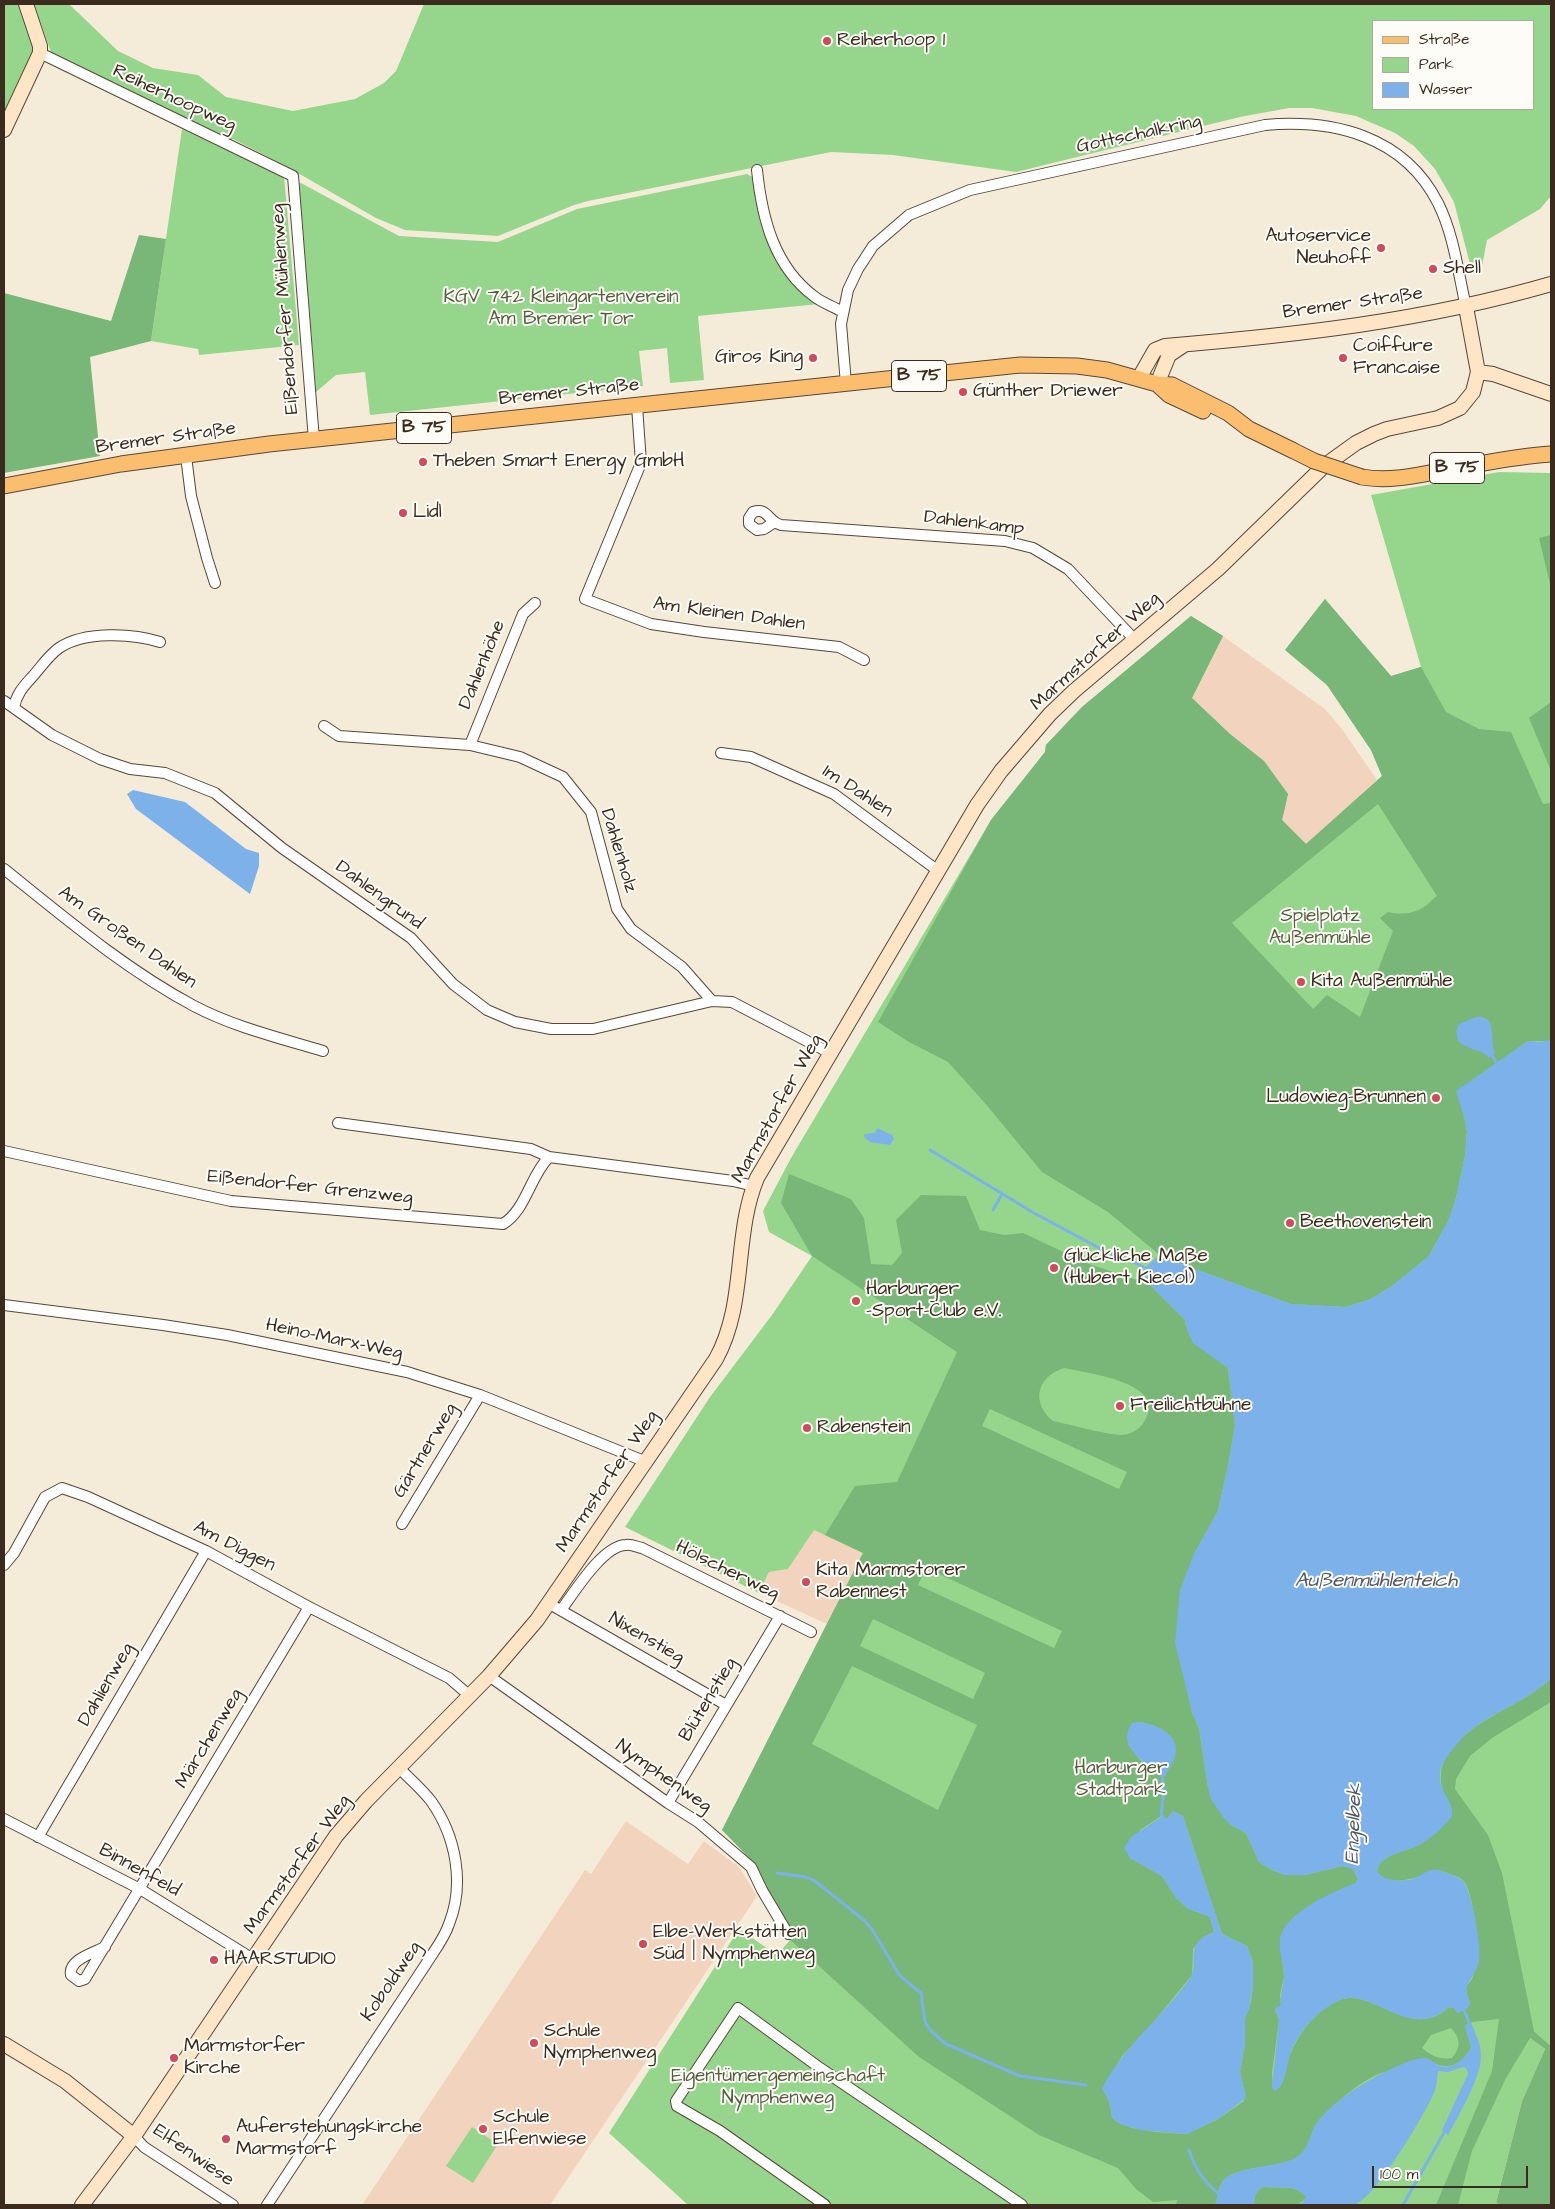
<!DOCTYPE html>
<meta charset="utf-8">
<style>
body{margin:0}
#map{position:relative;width:1555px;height:2209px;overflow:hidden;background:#f4ecd8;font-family:"Architects Daughter",sans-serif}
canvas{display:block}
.frame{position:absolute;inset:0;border:5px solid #3b2a1e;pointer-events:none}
.legend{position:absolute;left:1372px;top:20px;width:162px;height:90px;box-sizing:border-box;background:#fdfcf7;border:1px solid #afa8a0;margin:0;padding:6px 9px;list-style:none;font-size:15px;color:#3b2a1e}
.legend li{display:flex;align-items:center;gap:10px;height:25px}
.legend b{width:25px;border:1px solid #afa8a0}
.scale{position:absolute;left:1372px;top:2166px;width:156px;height:22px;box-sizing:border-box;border:2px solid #3b2a1e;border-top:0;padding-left:6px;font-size:15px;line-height:18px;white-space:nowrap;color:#3b2a1e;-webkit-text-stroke:4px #fdfcf7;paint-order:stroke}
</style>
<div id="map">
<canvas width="1555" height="2209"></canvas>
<div class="frame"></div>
<ul class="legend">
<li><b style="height:6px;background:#fbbd6e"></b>Straße</li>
<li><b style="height:14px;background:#96d68c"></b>Park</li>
<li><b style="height:14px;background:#7cb1ea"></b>Wasser</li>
</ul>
<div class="scale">100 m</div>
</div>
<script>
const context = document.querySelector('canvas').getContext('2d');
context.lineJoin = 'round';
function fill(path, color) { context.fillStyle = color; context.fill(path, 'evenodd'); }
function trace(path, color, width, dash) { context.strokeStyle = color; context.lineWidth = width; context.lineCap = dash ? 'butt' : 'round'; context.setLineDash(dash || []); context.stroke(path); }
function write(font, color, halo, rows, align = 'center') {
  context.font = font + ' "Architects Daughter",sans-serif'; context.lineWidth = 4; context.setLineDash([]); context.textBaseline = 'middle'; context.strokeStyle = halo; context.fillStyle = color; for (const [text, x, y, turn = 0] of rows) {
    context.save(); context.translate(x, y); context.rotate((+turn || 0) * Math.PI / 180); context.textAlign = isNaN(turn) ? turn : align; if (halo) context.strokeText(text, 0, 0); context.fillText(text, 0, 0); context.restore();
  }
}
const built = new Path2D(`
 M 1223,636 L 1325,709 L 1342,729 L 1377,780 L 1306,845 L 1281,820 L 1288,794 L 1264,761 L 1230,734 L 1192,698 Z
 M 814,1529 L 863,1553 L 827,1624 L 759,1593 L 769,1572 L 788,1569 Z
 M 626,1821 L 688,1864 L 704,1841 L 739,1867 L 757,1896 L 550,2205 L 362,2205 L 585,1870 L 591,1874 Z`);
const green = new Path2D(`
 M 4,4 L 21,4 L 31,34 L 34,51 L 4,119 Z
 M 34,4 L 69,4 L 118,51 L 153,68 L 198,75 L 226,97 L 293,111 L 355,99 L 384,83 L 396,71 L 424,4 L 1551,4 L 1551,196 L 1540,209 L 1487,240 L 1482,266 L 1470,264 L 1454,202 L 1435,169 L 1414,146 L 1395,133 L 1356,116 L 1312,108 L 1289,108 L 1240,117 L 1016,172 L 893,155 L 831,152 L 588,201 L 574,205 L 498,236 L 405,230 L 376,218 L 284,165 L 233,139 L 228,140 L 52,55 ZM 1374,21 L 1534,21 L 1534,109 L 1374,109 Z
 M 182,129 L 284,176 L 299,345 L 199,355 L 198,349 L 151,341 Z
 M 747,174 L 754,178 L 765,233 L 819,304 L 698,316 L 704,380 L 670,383 L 667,348 L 639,351 L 643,386 L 370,415 L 365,372 L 336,375 L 316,392 L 299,184 L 301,183 L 399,236 L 498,242 L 577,209 Z
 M 1499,472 L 1551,473 L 1551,2046 L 1534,2031 L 1530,2038 L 1545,2049 L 1522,2101 L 1496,2203 L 1501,2205 L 688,2205 L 609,2133 L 739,1929 L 777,1955 L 790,1940 L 920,2057 L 754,1859 L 722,1830 L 863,1553 L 814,1530 L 788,1569 L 769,1572 L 759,1593 L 625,1527 L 710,1397 L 772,1315 L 812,1256 L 769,1232 L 763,1211 L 791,1158 L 991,820 L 1045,752 L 1046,745 L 1082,707 L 1191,616 L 1223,636 L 1192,698 L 1230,734 L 1264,761 L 1288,794 L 1282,820 L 1306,844 L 1382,776 L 1371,750 L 1327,685 L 1285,650 L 1325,599 L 1391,676 L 1421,667 L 1371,495 Z
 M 472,2127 L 498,2144 L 473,2183 L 446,2166 Z`);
const forest = new Path2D(`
 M 139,235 L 166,239 L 151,341 L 90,357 L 100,456 L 4,473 L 4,293 L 111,321 Z
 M 1551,535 L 1551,588 L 1539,538 Z
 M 1325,599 L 1391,676 L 1421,667 L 1446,712 L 1479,729 L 1511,732 L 1543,804 L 1551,803 L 1551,1041 L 1528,1041 L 1457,1091 L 1465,1120 L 1467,1132 L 1465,1156 L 1456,1198 L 1449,1219 L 1429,1256 L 1392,1286 L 1371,1299 L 1345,1307 L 1291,1304 L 1162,1257 L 1108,1212 L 1042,1172 L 984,1102 L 948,1062 L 909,1042 L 878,1022 L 991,820 L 1045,752 L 1046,745 L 1082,707 L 1191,616 L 1223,636 L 1192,698 L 1230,734 L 1264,761 L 1288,794 L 1282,820 L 1306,844 L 1382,776 L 1371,750 L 1327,685 L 1285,650 ZM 1378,804 L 1437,896 C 1432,899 1429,904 1424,907 C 1413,914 1401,915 1388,912 L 1380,918 L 1393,931 L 1360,1017 L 1327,995 L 1313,1009 L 1232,923 Z
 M 1551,702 L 1551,771 L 1529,718 Z
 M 789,1174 L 851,1199 L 864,1218 L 871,1264 L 892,1265 L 902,1253 L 896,1220 L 921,1195 L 966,1196 L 980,1230 L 1004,1235 L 1023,1233 L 1089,1264 L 1149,1284 L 1185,1320 L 1186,1326 L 1212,1355 L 1228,1368 L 1235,1425 L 1228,1466 L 1218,1511 L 1194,1554 L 1176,1643 L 1192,1712 L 1199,1729 L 1208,1787 L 1231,1825 L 1246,1833 L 1259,1862 L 1272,1870 L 1285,1875 L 1305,1875 L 1342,1866 L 1349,1867 L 1353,1869 L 1358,1879 L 1356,1883 L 1280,1938 L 1284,1977 L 1280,1995 L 1281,2005 L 1275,2010 L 1279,2020 L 1272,2073 L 1273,2089 L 1275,2091 C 1286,2085 1284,2069 1288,2060 C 1297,2035 1314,2011 1340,2000 C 1373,1987 1412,2043 1449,2007 L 1454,2008 L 1458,2013 L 1463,2010 L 1465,2012 L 1464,2010 L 1470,2004 L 1466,1989 C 1467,1984 1472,1981 1473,1976 C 1478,1958 1477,1888 1460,1878 C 1454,1875 1444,1872 1438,1870 C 1421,1876 1391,1889 1377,1872 C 1380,1852 1407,1853 1422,1843 C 1435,1835 1443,1819 1451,1806 C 1415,1752 1484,1721 1523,1699 C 1533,1693 1542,1686 1551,1679 L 1551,1702 L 1492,1738 L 1470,1756 L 1456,1779 L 1455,1789 L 1488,1835 L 1502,1873 L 1534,2031 L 1551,2046 L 1551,2205 L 1501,2205 L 1496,2203 L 1522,2101 L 1545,2049 L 1530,2038 L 1505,2080 L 1472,2151 L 1458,2205 L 1436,2205 L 1492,2071 L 1499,2019 L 1471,2022 L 1465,2026 L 1471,2047 C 1464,2062 1452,2070 1436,2064 C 1419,2067 1394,2068 1379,2074 C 1362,2080 1331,2106 1319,2120 C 1310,2131 1310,2148 1299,2156 C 1280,2170 1231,2164 1221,2184 C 1218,2190 1218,2198 1215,2205 L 1176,2205 L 1177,2200 L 1153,2202 L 1136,2189 L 1118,2168 L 1039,2135 L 919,2057 L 790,1940 L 752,1861 L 722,1830 L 863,1553 L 825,1535 L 855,1486 L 897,1482 L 957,1352 L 812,1256 L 781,1203 ZM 1064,1368 C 1086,1373 1170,1382 1144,1422 C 1140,1429 1130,1435 1121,1435 C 1104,1434 1072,1425 1053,1421 C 1031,1403 1036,1377 1064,1368 ZM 990,1409 L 1127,1472 L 1119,1489 L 982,1426 ZM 926,1568 L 1062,1631 L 1054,1648 L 918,1585 ZM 873,1619 L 985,1673 L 973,1699 L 860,1646 ZM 852,1666 L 977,1725 L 938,1810 L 812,1744 ZM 1139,1722 C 1152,1724 1164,1728 1173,1739 L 1165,1776 L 1160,1776 L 1140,1760 L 1128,1744 ZM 1173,1811 L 1183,1816 L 1222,1934 L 1247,1946 L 1253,1962 L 1253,1988 L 1250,2005 L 1245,2018 L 1245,2043 L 1240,2072 L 1245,2094 L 1244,2101 L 1218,2119 L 1187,2134 L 1156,2132 L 1132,2128 L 1117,2122 L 1112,2117 L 1109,2101 L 1103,2089 L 1122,2056 L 1148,2029 L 1192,1975 L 1193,1949 L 1203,1937 L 1214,1932 L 1210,1917 L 1187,1908 L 1176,1898 L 1162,1876 L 1130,1858 L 1140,1830 L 1163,1815 L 1165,1819 L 1168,1818 ZM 1451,2028 C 1461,2039 1461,2047 1452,2058 C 1439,2060 1432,2056 1422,2048 L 1431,2035 Z
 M 1262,2187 L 1292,2188 L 1299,2191 L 1306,2196 L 1305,2199 L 1297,2205 L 1254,2205 L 1255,2195 Z`);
const water = new Path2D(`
 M 133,790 L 185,802 L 246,849 L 259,853 L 259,866 L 250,894 L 136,809 L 127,794 Z
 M 1476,1017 C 1499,1014 1489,1043 1495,1053 L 1489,1058 C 1483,1049 1469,1051 1458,1041 L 1456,1031 L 1459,1024 Z
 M 1547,1040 L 1551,1041 L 1551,1679 C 1542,1686 1533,1693 1523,1699 C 1493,1716 1472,1723 1450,1753 C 1445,1759 1441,1765 1440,1773 C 1438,1791 1454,1801 1452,1816 C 1444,1827 1431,1839 1419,1845 C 1404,1853 1380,1853 1377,1872 C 1384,1881 1402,1882 1412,1879 C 1421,1877 1427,1868 1437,1870 C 1441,1870 1460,1878 1462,1880 C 1472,1890 1482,1948 1479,1962 C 1476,1972 1469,1980 1466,1989 L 1470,2004 L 1468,2008 L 1457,2013 L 1454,2008 L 1449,2007 C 1409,2043 1374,1987 1340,2000 C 1319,2009 1301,2029 1292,2049 C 1287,2060 1287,2085 1275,2091 L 1272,2088 L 1279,2020 L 1275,2009 L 1281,2005 C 1280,1995 1283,1988 1284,1978 C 1285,1965 1278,1953 1280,1939 C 1283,1914 1335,1890 1356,1883 L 1358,1879 L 1353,1869 L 1342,1866 L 1305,1875 L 1285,1875 L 1272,1870 L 1259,1862 L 1246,1833 L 1231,1825 L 1223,1817 L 1211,1799 L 1208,1787 L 1199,1729 L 1192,1712 L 1175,1643 L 1180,1590 L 1184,1579 L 1194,1554 L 1218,1511 L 1228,1466 L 1235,1425 L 1228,1368 L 1193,1343 L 1188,1332 L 1185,1320 L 1149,1284 L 1146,1279 L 1145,1268 L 1156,1258 L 1162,1257 L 1291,1304 L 1345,1307 L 1371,1299 L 1392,1286 L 1429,1256 L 1449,1219 L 1456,1198 L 1465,1156 L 1467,1132 L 1465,1120 L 1456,1091 L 1528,1041 L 1541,1042 Z
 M 877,1128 L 892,1135 L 894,1139 L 890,1145 L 870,1142 L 864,1137 L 864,1134 L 875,1133 Z
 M 1139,1722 C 1154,1724 1177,1732 1176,1751 C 1176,1759 1169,1768 1165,1776 L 1160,1776 C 1146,1762 1115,1747 1132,1723 Z
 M 1173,1811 L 1183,1816 L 1222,1934 L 1247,1946 L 1253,1962 L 1253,1988 L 1250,2001 L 1250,2008 L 1245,2018 L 1245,2043 L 1240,2072 L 1246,2098 L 1218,2119 L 1187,2134 L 1140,2130 L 1120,2124 L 1112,2117 L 1109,2101 L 1102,2089 C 1123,2046 1163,2017 1190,1978 C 1199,1965 1187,1952 1201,1939 C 1204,1935 1210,1935 1214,1932 L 1210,1917 L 1187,1908 L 1176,1898 L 1162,1876 L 1130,1858 L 1124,1848 L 1131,1837 L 1164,1815 L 1165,1819 L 1168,1818 Z
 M 1471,2022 C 1475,2033 1481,2044 1481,2056 C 1481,2077 1459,2115 1448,2135 L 1442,2130 L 1468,2074 L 1467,2069 L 1463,2067 L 1448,2072 L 1438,2071 C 1437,2078 1437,2086 1434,2093 C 1425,2114 1374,2200 1354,2205 C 1343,2208 1310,2205 1297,2205 L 1303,2202 L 1306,2196 L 1299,2191 L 1292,2188 L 1262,2187 L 1255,2195 L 1254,2205 L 1215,2205 C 1218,2198 1218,2190 1221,2184 C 1231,2164 1279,2170 1298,2156 C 1310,2148 1310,2131 1319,2120 C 1341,2094 1376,2075 1407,2062 C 1412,2060 1419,2058 1425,2058 C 1431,2059 1434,2063 1438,2065 C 1453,2071 1465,2059 1471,2047 L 1465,2026 Z`);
const stream = new Path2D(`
 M 1492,1055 L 1496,1062
 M 930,1150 L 1034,1213 L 1114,1256 L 1125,1258 L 1145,1268
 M 993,1210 L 1002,1194
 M 1161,1816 L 1164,1789 L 1162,1776
 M 777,1873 L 806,1877 L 815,1881 L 865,1921 L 873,1931 L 900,1976 L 921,1993 L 925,2022 L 931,2031 L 946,2044 L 1020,2076 L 1086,2085
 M 1463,2008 L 1470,2025
 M 1189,2150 C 1195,2169 1204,2182 1220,2195
 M 1403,2205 L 1446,2129`);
const street = new Path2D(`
 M 40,53 L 293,176 L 314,440
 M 757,170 C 762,218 774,267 815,297 C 823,303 834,307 843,312
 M 846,384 L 841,324 L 848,290 L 858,269 L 873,246 L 909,215 L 970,190 L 1265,125 C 1334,119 1404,136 1438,203 C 1454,235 1458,272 1466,307
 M 637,406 L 641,463 L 585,599 L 651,624 L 704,632 L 839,647 L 864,660
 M 186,456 L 191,496 L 207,558 L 215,583
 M 773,523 L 764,529 L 757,530 L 749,524 L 749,518 L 753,512 C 768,507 767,521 781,525 L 1005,541 L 1033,548 L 1068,569 L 1135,640
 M 4,701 L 52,735 L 100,759 L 130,769 L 165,773 L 215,793 L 282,848 L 411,938 L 453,984 L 487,1010 L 515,1022 L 551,1029 L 593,1029 L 712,1001 L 732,1002 L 830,1053
 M 14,708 C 16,694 24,686 33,676 C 41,667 49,655 59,648 C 84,631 132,633 160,642
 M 324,726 L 339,736 L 470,745 L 520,757 L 563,777 L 591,812 L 617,909 L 631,929 L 682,967 L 712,1001
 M 470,745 L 523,614 L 535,603
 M 721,753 L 751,757 L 834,794 L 937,870
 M 4,869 C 65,918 125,969 194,1006 C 234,1027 280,1038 323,1051
 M 338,1123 L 531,1149 L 549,1157
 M 4,1151 L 231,1201 L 503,1224 C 526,1210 530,1176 549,1157 L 733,1181 L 754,1186
 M 4,1305 L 163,1325 L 227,1335 L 407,1372 L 480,1395 L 644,1461
 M 402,1524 L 480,1395
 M 4,1565 L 14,1553 L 45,1497 L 62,1488 L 88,1497 L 206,1551 L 309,1607 L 449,1678 L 470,1696
 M 555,1607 L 726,1705
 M 561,1610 C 574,1593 603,1545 626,1545 C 631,1544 637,1547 642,1548 L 811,1632
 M 489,1676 L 668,1803 L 698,1822 L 751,1867 L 762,1890 L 788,1934
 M 668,1803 L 780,1616
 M 4,1819 L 140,1889 L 253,1959
 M 38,1837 L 206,1551
 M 105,1947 C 93,1953 68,1960 71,1975 L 79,1981 L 85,1979 L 309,1607
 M 134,2136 L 144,2147 L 233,2205
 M 267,2205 L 426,1964 C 434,1951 444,1939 449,1924 C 465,1884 456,1836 431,1801 C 422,1789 410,1779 399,1768
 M 825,2205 L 720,2131 L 677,2106 L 676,2101 L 738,2008 L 820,2068 L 1022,2205`);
const secondary = new Path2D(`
 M 4,130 L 40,53 L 40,46 L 26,4
 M 1478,372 L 1493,374 L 1551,394
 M 1139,378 L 1155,350 L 1165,346 C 1298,335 1423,321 1551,284
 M 1157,384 L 1169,355 L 1184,345
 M 4,2044 L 65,2081 L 134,2136
 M 82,2205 L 134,2136 L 336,1836 L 366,1801 L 489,1676 L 537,1620 L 716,1359 C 747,1303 733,1236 757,1178 L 977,805 L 1001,771 L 1050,714 L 1074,691 L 1218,569 L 1324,466 L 1356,443 L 1374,434 L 1387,429 L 1438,418 L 1460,408 L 1473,392 L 1478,372 L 1466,307`);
const primary = new Path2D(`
 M 1157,384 L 1169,395 L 1203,411
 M 1362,477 C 1390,482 1418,475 1445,470 C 1481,464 1515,456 1551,454
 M 4,486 L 121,464 L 269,444 L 1020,365 L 1077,366 L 1107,370 L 1157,384 L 1172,385 L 1228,413 L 1249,429 L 1292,450`);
const primaryBridge = new Path2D(`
 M 1292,450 L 1314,461 L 1362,477`);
const markers = [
 [827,41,5,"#d1495b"],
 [1381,248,5,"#d1495b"],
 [1433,269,5,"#d1495b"],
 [813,358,5,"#d1495b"],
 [1343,358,5,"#d1495b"],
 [963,392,5,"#d1495b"],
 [423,462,5,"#d1495b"],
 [403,513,5,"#d1495b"],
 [1301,982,5,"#d1495b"],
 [1436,1098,5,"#d1495b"],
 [1290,1223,5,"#d1495b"],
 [1054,1268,5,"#d1495b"],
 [856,1301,5,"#d1495b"],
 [1120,1406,5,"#d1495b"],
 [807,1428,5,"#d1495b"],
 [806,1582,5,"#d1495b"],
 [643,1944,5,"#d1495b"],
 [214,1960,5,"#d1495b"],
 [534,2043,5,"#d1495b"],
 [174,2058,5,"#d1495b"],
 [483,2129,5,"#d1495b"],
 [226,2139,5,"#d1495b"]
];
const shields = [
 [919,376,55],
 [424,428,55],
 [1457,468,55]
];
const shieldNames = [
 ["B 75",919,376],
 ["B 75",424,428],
 ["B 75",1457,468]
];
const poiNames = [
 ["Reiherhoop 1",837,41],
 ["Autoservice",1371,237,"right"],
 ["Neuhoff",1371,259,"right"],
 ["Shell",1443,269],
 ["Coiffure",1353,347],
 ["Francaise",1353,369],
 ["Giros King",803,358,"right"],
 ["Günther Driewer",973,392],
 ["Theben Smart Energy GmbH",433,462],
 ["Lidl",413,513],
 ["Kita Außenmühle",1311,982],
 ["Ludowieg-Brunnen",1426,1098,"right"],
 ["Beethovenstein",1300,1223],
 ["Glückliche Maße",1064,1257],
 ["(Hubert Kiecol)",1064,1279],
 ["Harburger",866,1290],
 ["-Sport-Club e.V.",866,1312],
 ["Freilichtbühne",1130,1406],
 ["Rabenstein",817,1428],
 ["Kita Marmstorer",816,1571],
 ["Rabennest",816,1593],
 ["Elbe-Werkstätten",653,1933],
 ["Süd | Nymphenweg",653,1955],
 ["HAARSTUDIO",224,1960],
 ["Schule",544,2032],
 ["Nymphenweg",544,2054],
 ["Marmstorfer",184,2047],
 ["Kirche",184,2069],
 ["Schule",493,2118],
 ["Elfenwiese",493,2140],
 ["Auferstehungskirche",236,2128],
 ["Marmstorf",236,2150]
];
const streetNames = [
 ["Reiherhoopweg",174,99,25],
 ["Gottschalkring",1139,135,-12],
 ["Bremer Straße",1353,304,-8],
 ["Eißendorfer Mühlenweg",286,309,-94],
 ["Bremer Straße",569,393,-6],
 ["Bremer Straße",166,439,-8],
 ["Dahlenkamp",974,524,7],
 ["Am Kleinen Dahlen",729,615,8],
 ["Marmstorfer Weg",1096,652,-42],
 ["Dahlenhöhe",483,665,-68],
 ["Im Dahlen",857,792,33],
 ["Dahlenholz",618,851,73],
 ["Dahlengrund",379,896,36],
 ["Am Großen Dahlen",127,938,35],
 ["Marmstorfer Weg",778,1109,-61],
 ["Eißendorfer Grenzweg",310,1188,6],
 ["Heino-Marx-Weg",334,1340,12],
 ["Gärtnerweg",426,1451,-59],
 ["Marmstorfer Weg",608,1482,-56],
 ["Am Diggen",234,1547,27],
 ["Hölscherweg",727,1571,26],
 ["Nixenstieg",646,1639,30],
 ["Dahlienweg",107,1685,-60],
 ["Blütenstieg",709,1700,-59],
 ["Märchenweg",210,1739,-59],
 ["Nymphenweg",663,1777,35],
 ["Marmstorfer Weg",298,1865,-54],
 ["Binnenfeld",139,1871,29],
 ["Koboldweg",392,1982,-56],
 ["Elfenwiese",193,2156,35]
];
const parkNames = [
 ["KGV 742 Kleingartenverein",561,298],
 ["Am Bremer Tor",561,320],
 ["Spielplatz",1320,917],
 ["Außenmühle",1320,939],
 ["Harburger",1121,1769],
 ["Stadtpark",1121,1791],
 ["Eigentümergemeinschaft",778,2077],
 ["Nymphenweg",778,2099]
];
const waterNames = [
 ["Außenmühlenteich",1376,1582],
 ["Engelbek",1355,1824,-88]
];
fill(built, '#f2d4be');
fill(green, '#96d68c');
fill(forest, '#78b778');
fill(water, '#7cb1ea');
trace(stream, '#7cb1ea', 3);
trace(street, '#57473a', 12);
trace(secondary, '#57473a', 16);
trace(primary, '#57473a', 17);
trace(street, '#fff', 10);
trace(secondary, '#fde5c5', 14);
trace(primary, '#fbbd6e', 15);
trace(primaryBridge, '#57473a', 17, []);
trace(primaryBridge, '#fbbd6e', 15);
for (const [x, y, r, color] of markers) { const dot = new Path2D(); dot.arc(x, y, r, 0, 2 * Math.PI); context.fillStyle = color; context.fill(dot); trace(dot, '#fdfcf7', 2); }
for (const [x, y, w] of shields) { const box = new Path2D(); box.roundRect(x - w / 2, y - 15.5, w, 31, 4); context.fillStyle = '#fdfcf7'; context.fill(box); trace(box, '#3b2a1e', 1); }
write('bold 18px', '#3b2a1e', null, shieldNames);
write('19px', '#3b2a1e', '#fdfcf7', poiNames, 'left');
write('19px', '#3b2a1e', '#fdfcf7', streetNames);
write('19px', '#565e3f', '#fdfcf7', parkNames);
write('italic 20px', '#525965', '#fdfcf7', waterNames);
</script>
